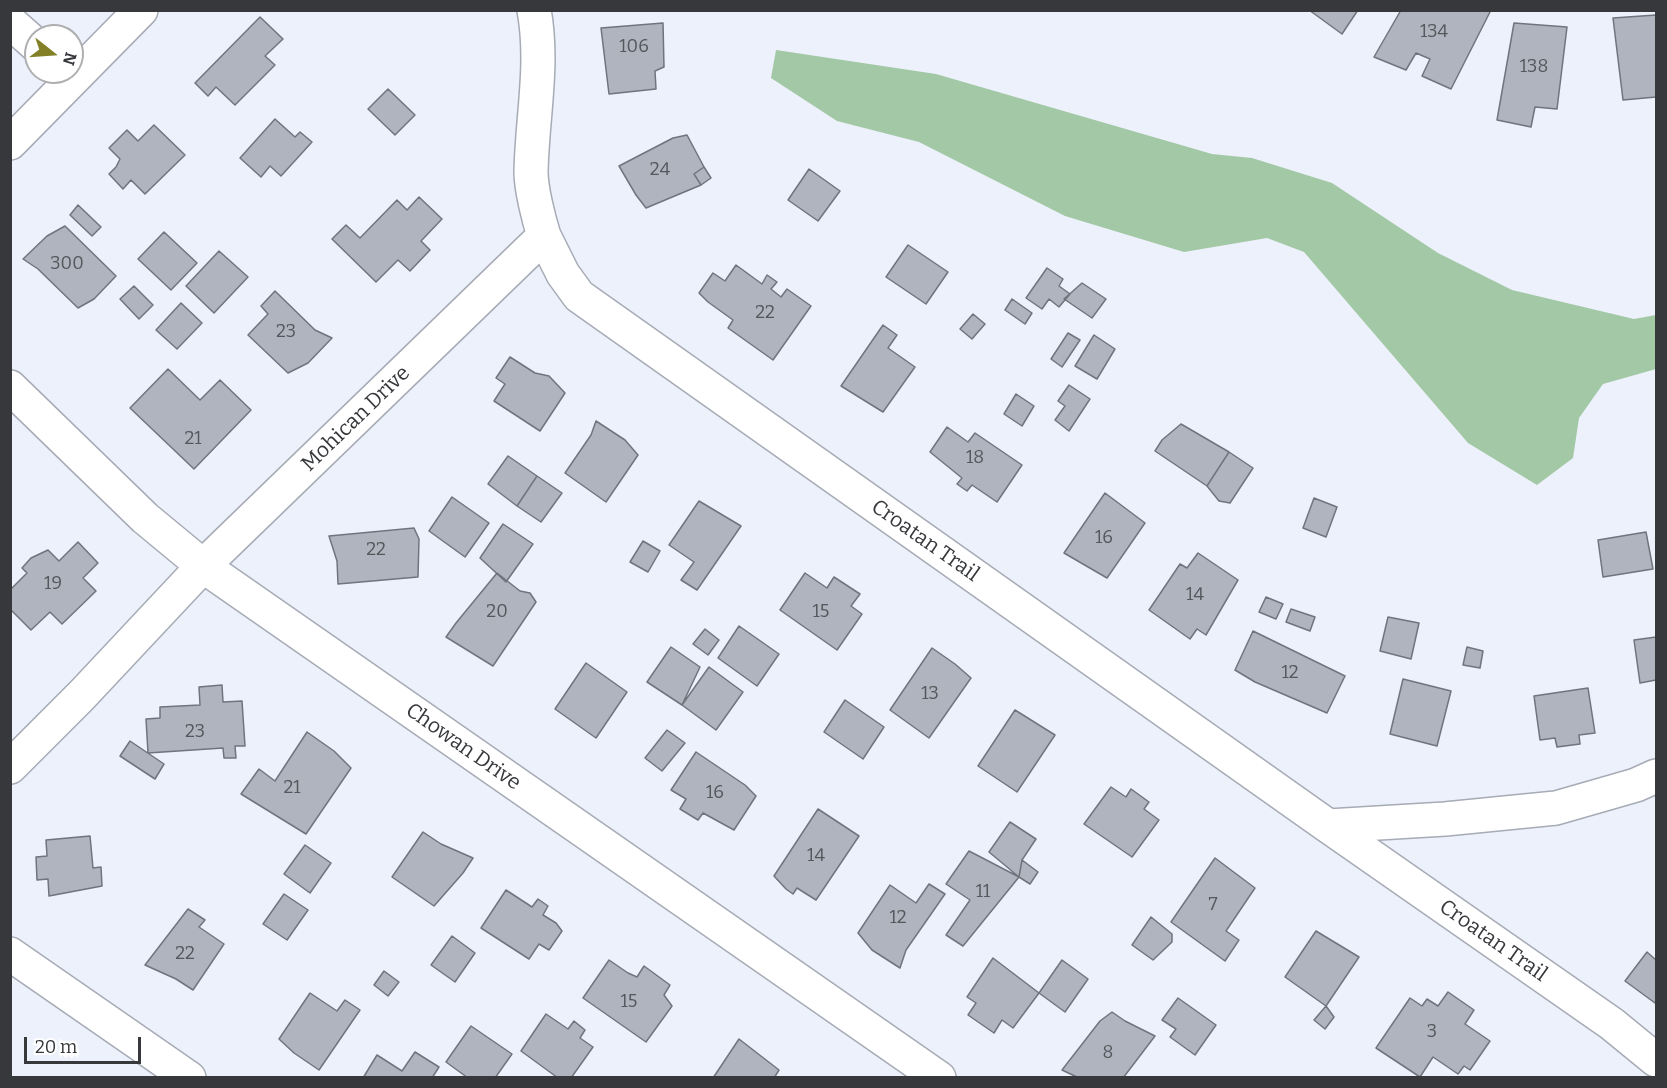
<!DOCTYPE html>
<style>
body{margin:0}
#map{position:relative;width:1667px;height:1088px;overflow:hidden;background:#ecf1fb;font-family:Bitter,serif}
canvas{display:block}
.frame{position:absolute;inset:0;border:12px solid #36383c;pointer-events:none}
.north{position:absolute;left:24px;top:24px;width:60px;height:60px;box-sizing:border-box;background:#fff;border:2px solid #afafb1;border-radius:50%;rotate:107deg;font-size:16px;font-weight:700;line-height:24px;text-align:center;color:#36383c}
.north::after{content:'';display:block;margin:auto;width:21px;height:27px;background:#838028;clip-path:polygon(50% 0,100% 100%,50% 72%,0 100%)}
.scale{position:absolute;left:24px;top:1037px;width:117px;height:27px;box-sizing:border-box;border:3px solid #36383c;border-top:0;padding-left:8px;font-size:18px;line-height:21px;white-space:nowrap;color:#36383c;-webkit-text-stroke:4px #fff;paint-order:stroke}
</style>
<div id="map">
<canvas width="1667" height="1088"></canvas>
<div class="frame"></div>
<div class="north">N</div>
<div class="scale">20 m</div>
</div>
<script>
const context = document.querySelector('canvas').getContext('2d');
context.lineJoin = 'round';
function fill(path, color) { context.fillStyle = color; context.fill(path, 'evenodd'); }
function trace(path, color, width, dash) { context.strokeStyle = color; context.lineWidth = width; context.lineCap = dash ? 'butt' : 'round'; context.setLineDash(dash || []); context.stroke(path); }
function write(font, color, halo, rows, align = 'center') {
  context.font = font + ' Bitter,serif'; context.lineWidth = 4.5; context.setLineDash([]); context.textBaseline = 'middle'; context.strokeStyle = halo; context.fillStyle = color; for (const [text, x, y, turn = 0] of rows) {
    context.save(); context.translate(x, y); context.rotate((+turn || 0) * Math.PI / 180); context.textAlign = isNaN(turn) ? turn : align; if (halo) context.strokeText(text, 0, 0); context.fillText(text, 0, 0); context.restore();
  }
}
const green = new Path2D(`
 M 776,50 L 936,74 L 1212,154 L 1252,158 L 1332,183 L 1438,253 L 1512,290 L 1634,319 L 1656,315 L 1656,369 L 1603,384 L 1579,418 L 1573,458 L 1537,485 L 1468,443 L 1304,252 L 1267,238 L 1184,252 L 1065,216 L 919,142 L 837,121 L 771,78 Z`);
const building = new Path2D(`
 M 1309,10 L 1358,10 L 1342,34 Z
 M 1401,10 L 1491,10 L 1451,89 L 1422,76 L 1430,59 L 1416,53 L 1406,70 L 1374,57 Z
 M 1656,15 L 1656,97 L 1623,100 L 1613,18 Z
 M 260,17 L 283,39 L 265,56 L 275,65 L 235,105 L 216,87 L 208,96 L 195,83 Z
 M 663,23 L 664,67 L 655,71 L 656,89 L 609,94 L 601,28 Z
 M 1514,23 L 1567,27 L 1557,109 L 1535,107 L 1531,127 L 1497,120 Z
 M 388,89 L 415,115 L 395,135 L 368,109 Z
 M 275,119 L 295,137 L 300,132 L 312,142 L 281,176 L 270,166 L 261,177 L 240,158 Z
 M 154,125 L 185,155 L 145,194 L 131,180 L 123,189 L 109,174 L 116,167 L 120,159 L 109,148 L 127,130 L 138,141 Z
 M 687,135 L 704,167 L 694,174 L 701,185 L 646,208 L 636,195 L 619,166 L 673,138 Z
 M 704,167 L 711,178 L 701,185 L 694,174 Z
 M 809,169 L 840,191 L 818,221 L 788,200 Z
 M 419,197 L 442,219 L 421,241 L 430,250 L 410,271 L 398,260 L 376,282 L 332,239 L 346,225 L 360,238 L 397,200 L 407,210 Z
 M 78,205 L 101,227 L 92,236 L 70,215 Z
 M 65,226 L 116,276 L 94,299 L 78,308 L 38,269 L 23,259 L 47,236 Z
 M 164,232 L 197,263 L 171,290 L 138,259 Z
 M 908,245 L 948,272 L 926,304 L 886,277 Z
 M 219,251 L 248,277 L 214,313 L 186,286 Z
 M 736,265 L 762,284 L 767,275 L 777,282 L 771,289 L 781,297 L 787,289 L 811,306 L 773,360 L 728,328 L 733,320 L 708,302 L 699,293 L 713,273 L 725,281 Z
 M 1047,268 L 1063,279 L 1059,286 L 1070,294 L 1059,307 L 1049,299 L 1042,309 L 1026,298 Z
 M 1082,283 L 1106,299 L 1092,318 L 1064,299 Z
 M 134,286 L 153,305 L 139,319 L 120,299 Z
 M 275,291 L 315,330 L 332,338 L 308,363 L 288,373 L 248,335 L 268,314 L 261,306 Z
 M 1012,299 L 1032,313 L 1025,324 L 1005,310 Z
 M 181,303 L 202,323 L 177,349 L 156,330 Z
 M 973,314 L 985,324 L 972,339 L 960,329 Z
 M 883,325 L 897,335 L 888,348 L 915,367 L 883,412 L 841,386 Z
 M 1068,333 L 1080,340 L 1062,367 L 1051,359 Z
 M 1094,335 L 1115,349 L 1097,379 L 1075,366 Z
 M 510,357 L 535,373 L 549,376 L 565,393 L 540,431 L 494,401 L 505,384 L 496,378 Z
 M 168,369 L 200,400 L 220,380 L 251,410 L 194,469 L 130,408 Z
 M 1069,385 L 1090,399 L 1069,431 L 1055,420 L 1065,406 L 1058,401 Z
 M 1016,394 L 1034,406 L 1022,426 L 1004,414 Z
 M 596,421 L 625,440 L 638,455 L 606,502 L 565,473 L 591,435 Z
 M 1181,424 L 1229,452 L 1207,486 L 1155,451 L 1162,440 Z
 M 947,427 L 968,442 L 975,433 L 1022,465 L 997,502 L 972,485 L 967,491 L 957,484 L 962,478 L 930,452 Z
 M 1229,452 L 1253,468 L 1230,503 L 1219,501 L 1207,486 Z
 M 508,456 L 537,476 L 517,506 L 488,484 Z
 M 537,476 L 562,493 L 541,522 L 517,506 Z
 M 1105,493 L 1145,523 L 1107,578 L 1064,553 Z
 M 452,497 L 489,523 L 465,557 L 429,531 Z
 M 1314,498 L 1337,507 L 1326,537 L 1303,528 Z
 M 699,501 L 741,526 L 697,590 L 681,580 L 694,562 L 669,545 Z
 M 503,524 L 533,544 L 506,582 L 480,558 Z
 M 414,528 L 419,539 L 418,577 L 338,584 L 337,561 L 329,536 Z
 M 1646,532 L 1653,569 L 1603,577 L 1598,540 Z
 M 643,541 L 660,551 L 648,572 L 630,562 Z
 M 78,542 L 98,563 L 83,578 L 96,591 L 62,624 L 50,612 L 31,630 L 10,609 L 10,590 L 27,573 L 22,568 L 31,558 L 48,550 L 59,561 Z
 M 1198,553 L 1238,580 L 1206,635 L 1197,629 L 1190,639 L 1149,610 L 1180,564 L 1187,568 Z
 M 497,573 L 520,591 L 530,593 L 536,602 L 493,666 L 446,637 L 456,623 Z
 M 805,573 L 827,588 L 834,577 L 860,594 L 851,606 L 862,614 L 837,650 L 780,610 Z
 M 1266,597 L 1283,604 L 1276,619 L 1259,612 Z
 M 1291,609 L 1315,617 L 1310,631 L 1286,622 Z
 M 1388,617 L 1419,623 L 1411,659 L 1380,651 Z
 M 739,626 L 779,654 L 757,686 L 718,658 Z
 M 705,629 L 719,640 L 708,655 L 693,644 Z
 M 1253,631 L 1345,676 L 1327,713 L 1255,682 L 1235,670 Z
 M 1656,637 L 1656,680 L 1640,683 L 1634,640 Z
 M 671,647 L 700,667 L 682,705 L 647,682 Z
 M 1467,647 L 1483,651 L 1480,668 L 1463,665 Z
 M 932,648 L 955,664 L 971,678 L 929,738 L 890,710 Z
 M 586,663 L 627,692 L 596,738 L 555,709 Z
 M 709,667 L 743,692 L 716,730 L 682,705 Z
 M 1403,679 L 1451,691 L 1437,746 L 1390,734 Z
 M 222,685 L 223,702 L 242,701 L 245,746 L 235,746 L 236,758 L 224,758 L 223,748 L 148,753 L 146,719 L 160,718 L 160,707 L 200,705 L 199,687 Z
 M 1588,688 L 1595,733 L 1579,735 L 1580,744 L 1557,747 L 1555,738 L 1540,740 L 1534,696 Z
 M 845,700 L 884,727 L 863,759 L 824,732 Z
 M 1015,710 L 1055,735 L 1017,792 L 978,766 Z
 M 667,730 L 685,743 L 662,771 L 645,758 Z
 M 307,732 L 334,751 L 351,768 L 306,834 L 241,794 L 259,769 L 275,781 Z
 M 130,741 L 164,764 L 155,779 L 120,756 Z
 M 696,752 L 745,785 L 756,796 L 734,830 L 703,813 L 698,820 L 680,809 L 686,799 L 671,790 Z
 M 1111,787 L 1126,797 L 1131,789 L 1149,802 L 1144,809 L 1159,820 L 1132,857 L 1084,824 Z
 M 818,809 L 859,836 L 816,900 L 797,888 L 793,894 L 786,889 L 774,876 Z
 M 1010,822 L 1036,839 L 1022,860 L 1019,877 L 989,852 Z
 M 423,832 L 441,844 L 473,858 L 463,873 L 434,906 L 392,877 Z
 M 90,836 L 93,868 L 101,867 L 102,886 L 49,896 L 48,879 L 37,880 L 36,857 L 47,856 L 46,840 Z
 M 305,845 L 331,863 L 310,893 L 284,874 Z
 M 969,851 L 1019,877 L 963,946 L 946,935 L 970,900 L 946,884 Z
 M 1215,858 L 1255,888 L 1226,931 L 1239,940 L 1225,961 L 1171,922 Z
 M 1022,860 L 1038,872 L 1030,884 L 1019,877 Z
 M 929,884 L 945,894 L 906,950 L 900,968 L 872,950 L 858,933 L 890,885 L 916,903 Z
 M 506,890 L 532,907 L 538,899 L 548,906 L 543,915 L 556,923 L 562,931 L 549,950 L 539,944 L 529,959 L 481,928 Z
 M 284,894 L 308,910 L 287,940 L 263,924 Z
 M 188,909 L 205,920 L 199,927 L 224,944 L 193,990 L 176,979 L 145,965 Z
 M 1151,917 L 1172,934 L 1172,942 L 1153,960 L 1132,945 Z
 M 1316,931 L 1359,957 L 1326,1006 L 1285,977 Z
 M 452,936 L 475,953 L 455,982 L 431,965 Z
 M 1647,952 L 1656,960 L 1656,1001 L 1655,1003 L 1625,981 Z
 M 993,958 L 1039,993 L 1013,1028 L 1002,1020 L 994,1033 L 968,1015 L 976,1003 L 967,997 Z
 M 609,960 L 628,973 L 637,977 L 644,966 L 670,985 L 664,995 L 672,1006 L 646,1042 L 583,998 Z
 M 1062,960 L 1088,979 L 1065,1012 L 1039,993 Z
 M 384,971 L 399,982 L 388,996 L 374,985 Z
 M 1448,992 L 1474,1010 L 1465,1024 L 1490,1041 L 1470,1070 L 1464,1066 L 1458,1074 L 1433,1057 L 1420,1077 L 1376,1048 L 1410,998 L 1422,1006 L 1427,999 L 1438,1006 Z
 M 310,993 L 337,1011 L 345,1000 L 360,1010 L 319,1070 L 294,1053 L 279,1039 Z
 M 1178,998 L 1216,1025 L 1195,1055 L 1170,1037 L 1176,1029 L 1162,1020 Z
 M 1326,1006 L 1334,1017 L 1325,1029 L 1314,1020 Z
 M 1112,1012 L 1125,1021 L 1155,1036 L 1123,1078 L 1079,1078 L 1062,1070 L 1100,1021 Z
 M 546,1014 L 568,1029 L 574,1021 L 585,1030 L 580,1038 L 593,1047 L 571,1078 L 558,1078 L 521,1051 Z
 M 471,1026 L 512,1054 L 495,1078 L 468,1078 L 446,1062 Z
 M 739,1039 L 779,1070 L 774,1078 L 713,1078 Z
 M 415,1052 L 439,1067 L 432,1078 L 363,1078 L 377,1055 L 402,1071 Z`);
const minor = new Path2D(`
 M 10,22 L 36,45
 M 10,143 L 141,10
 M 544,236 L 563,274 L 579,296 L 1328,826 L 1445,819 L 1556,808 L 1636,785 L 1656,776
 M 10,387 L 145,518 L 203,566 L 939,1078
 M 10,767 L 82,695 L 203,566 L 544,236 C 539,220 531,189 531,172 C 532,118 544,64 534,10
 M 1328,826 L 1612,1024 L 1656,1060
 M 10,954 L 189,1078`);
const numberNames = [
 ["134",1434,32],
 ["106",634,47],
 ["138",1534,67],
 ["24",660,170],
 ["300",67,264],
 ["22",765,313],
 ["23",286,332],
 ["21",193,439],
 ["18",975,458],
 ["16",1104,538],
 ["22",376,550],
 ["19",53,584],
 ["14",1195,595],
 ["20",497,612],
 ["15",821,612],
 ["12",1290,673],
 ["13",930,694],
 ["23",195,732],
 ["21",292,788],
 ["16",715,793],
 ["14",816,856],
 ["11",983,892],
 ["7",1213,905],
 ["12",898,918],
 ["22",185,954],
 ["15",629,1002],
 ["3",1432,1032],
 ["8",1108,1053]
];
const streetNames = [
 ["Mohican Drive",356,419,-44],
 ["Croatan Trail",925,541,35],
 ["Chowan Drive",463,747,35],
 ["Croatan Trail",1493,941,35]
];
fill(green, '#a3c8a5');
fill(building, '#afb4be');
trace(building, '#6f747d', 1.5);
trace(minor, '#a6abb5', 36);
trace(minor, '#fff', 33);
write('18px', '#54575c', null, numberNames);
write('21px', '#36383c', '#fff', streetNames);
</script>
